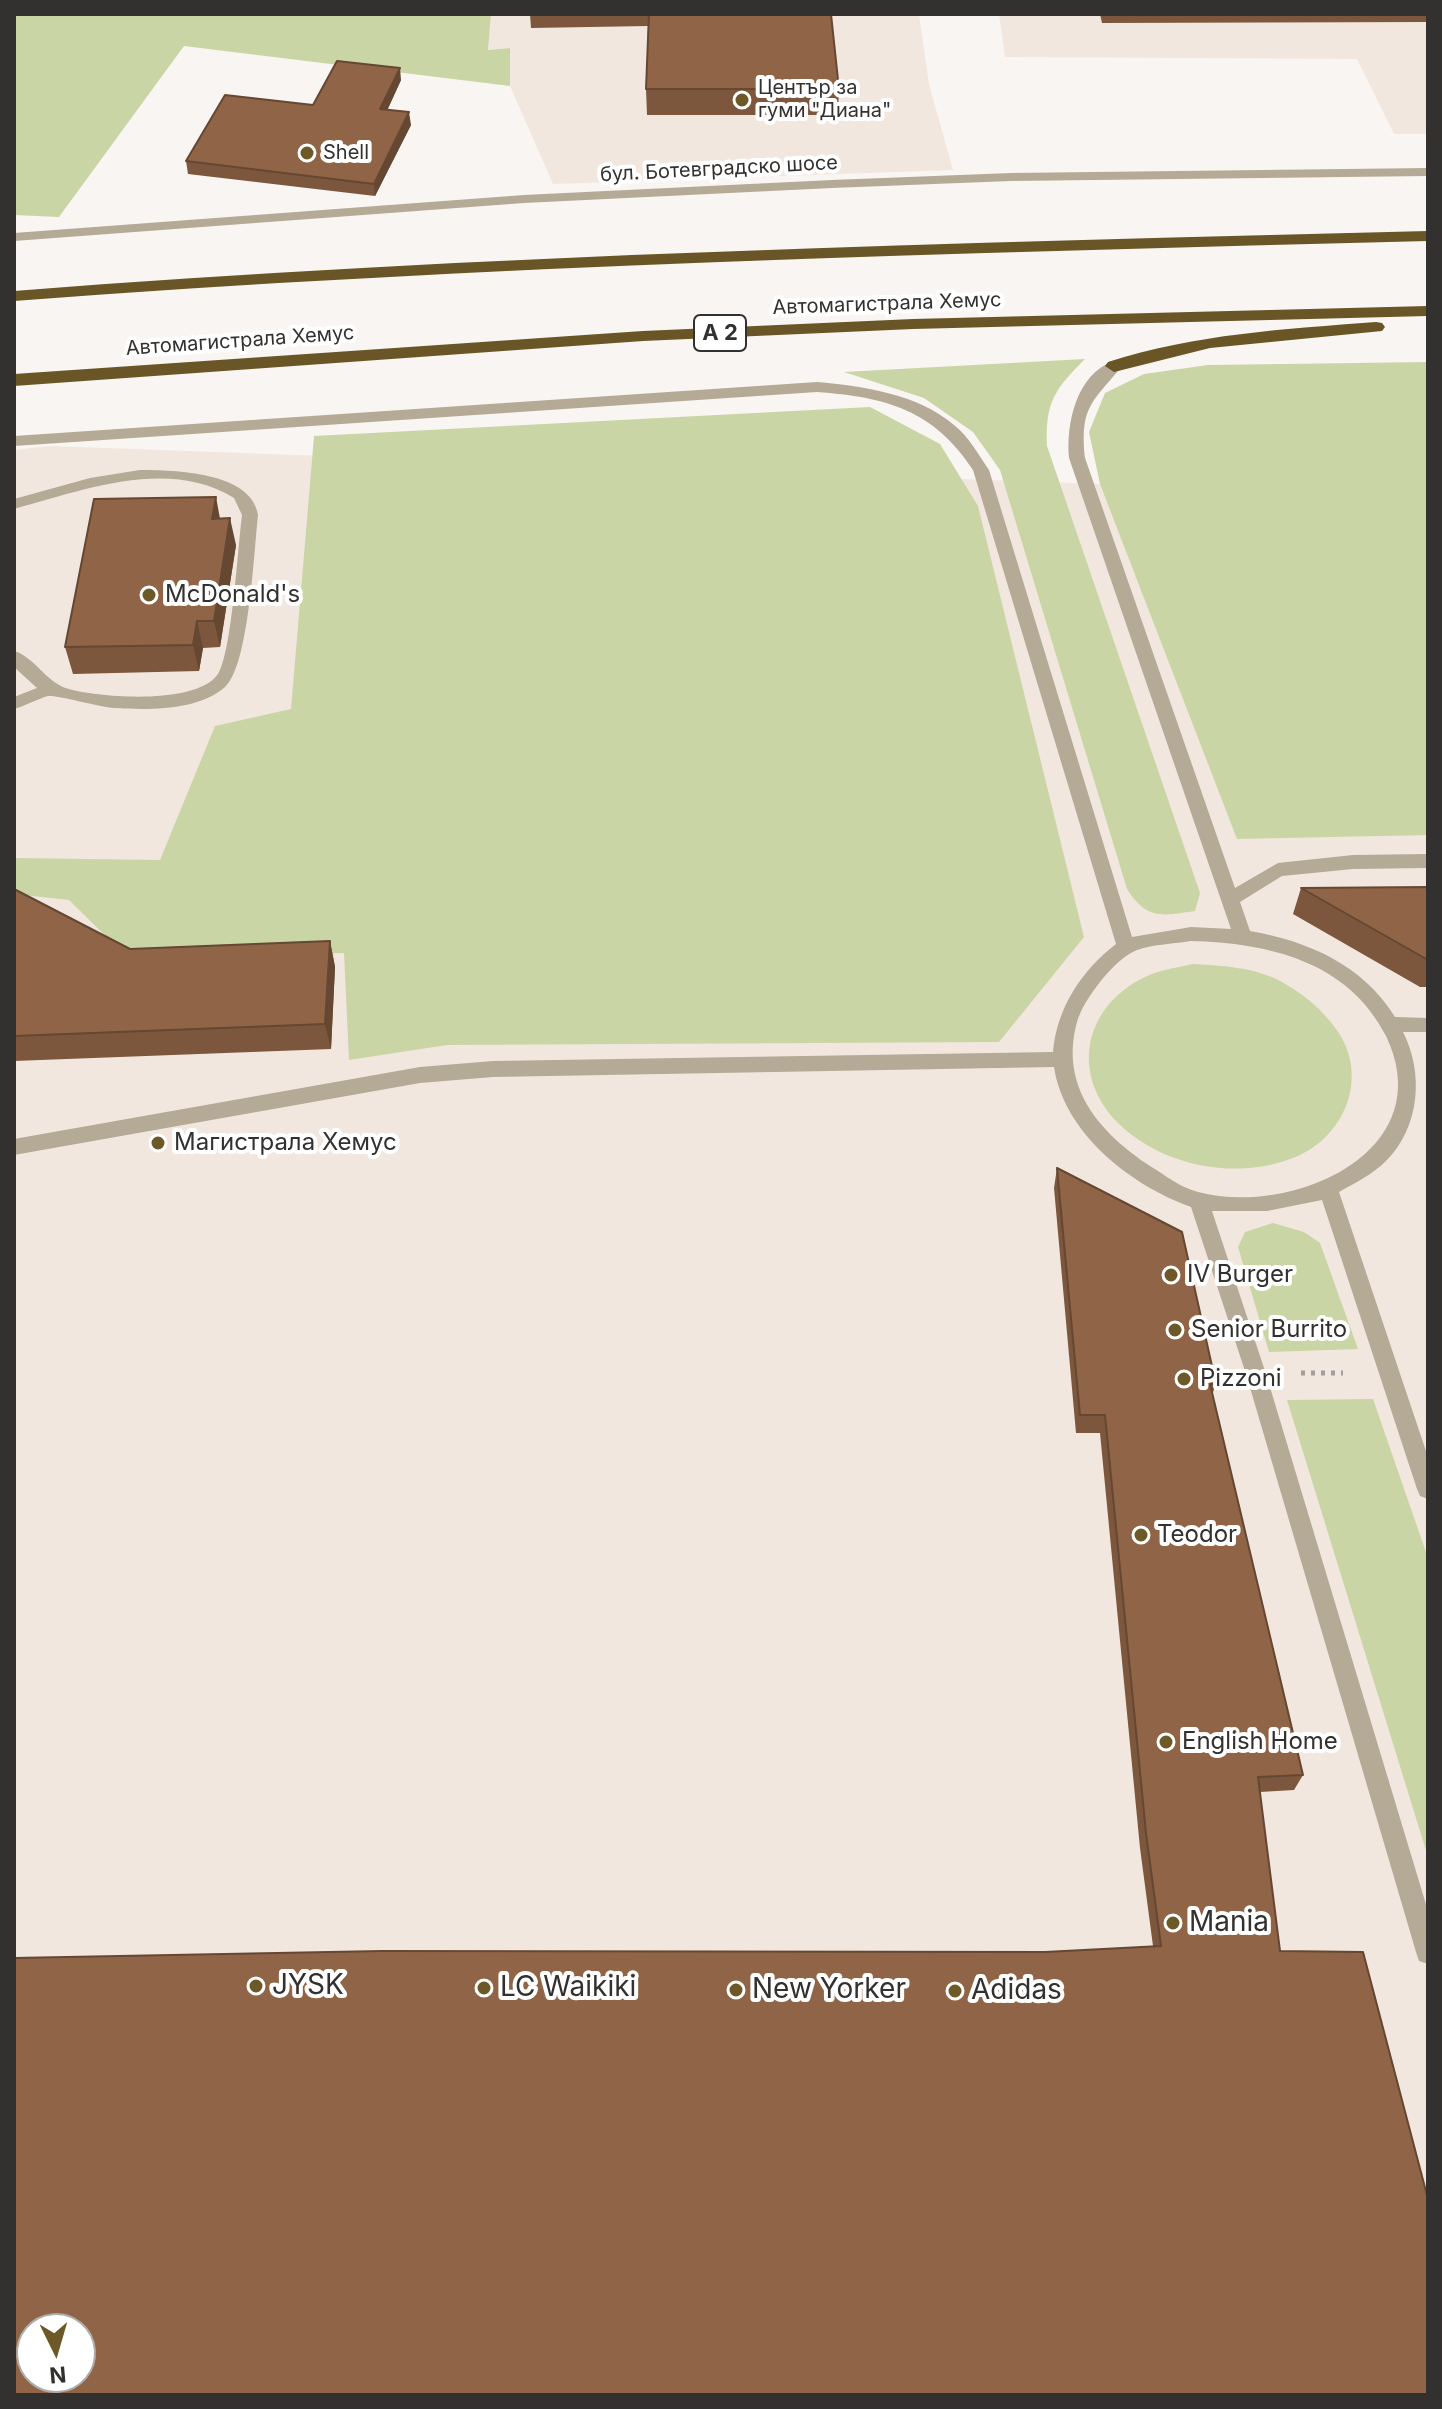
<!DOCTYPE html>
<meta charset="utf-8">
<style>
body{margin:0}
#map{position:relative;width:1442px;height:2409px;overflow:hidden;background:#f9f5f2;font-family:Inter,sans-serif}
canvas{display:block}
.frame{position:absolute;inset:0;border:16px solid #323130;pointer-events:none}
.north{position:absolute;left:16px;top:2313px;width:80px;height:80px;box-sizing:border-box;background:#fff;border:2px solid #adadac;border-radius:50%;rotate:175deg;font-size:22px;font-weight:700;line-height:32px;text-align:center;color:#323130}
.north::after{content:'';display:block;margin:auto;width:28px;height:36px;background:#6d5827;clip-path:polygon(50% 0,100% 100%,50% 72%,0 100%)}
</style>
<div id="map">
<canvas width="1442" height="2409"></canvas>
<div class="frame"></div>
<div class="north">N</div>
</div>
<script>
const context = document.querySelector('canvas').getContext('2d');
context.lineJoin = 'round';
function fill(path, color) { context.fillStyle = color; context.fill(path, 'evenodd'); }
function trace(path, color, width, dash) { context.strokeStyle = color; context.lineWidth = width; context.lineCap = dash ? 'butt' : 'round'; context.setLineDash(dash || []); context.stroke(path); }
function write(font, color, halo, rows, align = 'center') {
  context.font = font + ' Inter,sans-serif'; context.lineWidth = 8; context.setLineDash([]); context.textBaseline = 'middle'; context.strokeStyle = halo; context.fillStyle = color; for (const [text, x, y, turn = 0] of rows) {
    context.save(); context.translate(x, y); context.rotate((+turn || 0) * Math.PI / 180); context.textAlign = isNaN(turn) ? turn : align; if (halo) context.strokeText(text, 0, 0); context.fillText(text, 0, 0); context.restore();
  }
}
const built = new Path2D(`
 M 491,14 L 919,14 L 929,84 L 953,170 L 553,184 L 510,86 L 510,48 L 488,50 Z
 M 999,14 L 1428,14 L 1428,134 L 1394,134 L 1357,59 L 1005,57 Z
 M 50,446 L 1100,484 L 1428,478 L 1428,2395 L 14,2395 L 14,450 ZM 32,2329 L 80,2329 L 80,2377 L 32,2377 Z`);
const green = new Path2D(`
 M 14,14 L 491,14 L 488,50 L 510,48 L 510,86 L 184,46 L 59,217 L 14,215 Z
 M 1085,359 C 1055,389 1045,402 1047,446 L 1200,893 L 1195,911 C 1161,916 1147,920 1127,889 L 1000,470 L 973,432 L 924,398 L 844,372 Z
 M 1428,362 L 1428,835 L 1237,839 L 1100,484 L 1089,432 L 1105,393 L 1144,374 L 1208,365 Z
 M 870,407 L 940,444 L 978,506 L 1084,937 L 999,1042 L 447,1045 L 349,1060 L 344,953 L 127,957 L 69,900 L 14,894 L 14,858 L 160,860 L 215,726 L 291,709 L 314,436 Z
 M 1193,964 C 1223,966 1255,967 1282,982 C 1303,994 1322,1009 1336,1029 C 1369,1074 1347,1133 1300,1155 C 1241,1182 1161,1168 1115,1120 C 1067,1067 1089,999 1152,974 C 1165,969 1180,967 1193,964 Z
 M 1273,1223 L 1304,1232 L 1320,1243 L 1358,1349 L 1269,1352 L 1238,1247 L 1245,1232 Z
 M 1373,1399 L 1428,1558 L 1428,1857 L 1287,1400 Z`);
const path = new Path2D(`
 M 1301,1373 L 1343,1373`);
const service = new Path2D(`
 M 1114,361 L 1122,366 C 1092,403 1080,406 1085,458 L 1235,888 L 1278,863 L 1353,855 L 1428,854 L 1428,868 L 1353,869 L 1282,876 L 1240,902 L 1250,931 C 1308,941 1363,965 1395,1017 L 1428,1018 L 1428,1032 L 1403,1032 C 1424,1073 1420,1127 1386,1161 C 1373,1174 1355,1183 1339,1192 L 1428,1457 L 1428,1499 L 1420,1496 L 1417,1489 L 1322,1200 L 1267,1211 L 1212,1211 L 1266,1374 L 1428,1911 L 1428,1964 L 1419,1961 L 1416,1952 L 1246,1374 L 1191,1207 C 1130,1185 1064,1133 1054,1067 L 493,1077 L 420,1083 L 14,1155 L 14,1139 L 420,1067 L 493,1061 L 1053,1052 C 1057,1008 1081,971 1116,944 L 973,470 C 934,410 886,397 817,392 L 14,446 L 14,436 L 817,382 C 863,386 918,394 954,425 C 969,437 978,454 989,470 L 1132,937 L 1191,927 L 1231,929 L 1069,458 C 1066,424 1076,374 1114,361 ZM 1191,941 C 1268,943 1348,961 1386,1036 C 1442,1153 1290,1217 1198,1192 C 1181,1188 1165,1175 1150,1166 C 1100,1133 1059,1087 1077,1022 C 1083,1000 1115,958 1137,950 C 1154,944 1174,944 1191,941 Z
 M 140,470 C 174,470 252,472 258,515 C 254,550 249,666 225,687 C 198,711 148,710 114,708 C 99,707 58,695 48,696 C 37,699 25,706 14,709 L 14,697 L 37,688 L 14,667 L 14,651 C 35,657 46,683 69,689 C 101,698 197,705 218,674 C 232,652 238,546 242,515 L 234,498 C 168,457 81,491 14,509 L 14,499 L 90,478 Z`);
const minor = new Path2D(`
 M 1428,168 L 1428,176 L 1011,181 L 832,188 L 524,203 L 14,241 L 14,233 L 524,195 L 832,180 L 1011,173 Z`);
const motorway = new Path2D(`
 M 1428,231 L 1428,241 C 956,253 484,265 14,301 L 14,291 C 484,254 956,243 1428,231 Z
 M 1428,306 L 1428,316 L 913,329 L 643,341 L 14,386 L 14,374 L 643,331 L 913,319 Z
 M 1376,322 L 1382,323 L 1385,327 L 1382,331 L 1210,348 L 1114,372 L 1105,366 L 1108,362 C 1195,334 1285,329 1376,322 Z`);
const wall = new Path2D(`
 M 530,14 L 831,14 L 839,89 L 838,115 L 647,115 L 646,89 L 648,26 L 531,28 Z
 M 1100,14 L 1428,14 L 1428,22 L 1102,23 Z
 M 401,80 L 387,110 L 411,125 L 375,196 L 188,174 L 186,161 L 313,105 Z
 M 220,519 L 236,545 L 220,647 L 203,648 L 199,671 L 73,674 L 65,647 Z
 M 1428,887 L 1428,987 L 1420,987 L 1293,914 L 1301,888 Z
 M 14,889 L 130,949 L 330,941 L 335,967 L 331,1049 L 14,1061 Z
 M 1057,1168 L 1216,1384 L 1212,1395 L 1303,1775 L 1294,1790 L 1260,1792 L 1280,1951 L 1045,1952 L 1153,1946 L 1140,1848 L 1100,1433 L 1076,1433 L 1054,1188 Z`);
const shadedWall = new Path2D(`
 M 400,68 L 401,80 L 382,122 L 380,109 Z
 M 409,112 L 411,125 L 375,196 L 374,184 Z
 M 216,497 L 221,524 L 212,519 Z
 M 230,518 L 236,545 L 220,647 L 214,621 Z
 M 197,621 L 203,648 L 199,671 L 193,645 Z
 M 330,941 L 335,967 L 331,1049 L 325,1024 Z`);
const building = new Path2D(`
 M 649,14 L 831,14 L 839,89 L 646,89 Z
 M 337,61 L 400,68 L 380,109 L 409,112 L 374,184 L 186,161 L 225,95 L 313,105 Z
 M 216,497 L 212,519 L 230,518 L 214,621 L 197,621 L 193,645 L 65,647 L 94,499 Z
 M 1428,887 L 1428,960 L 1301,888 Z
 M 14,889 L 130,949 L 330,941 L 325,1024 L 14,1036 Z
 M 1057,1168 L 1182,1232 L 1216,1384 L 1210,1384 L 1303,1775 L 1258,1777 L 1280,1951 L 1363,1952 L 1428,2199 L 1428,2395 L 14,2395 L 14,1958 L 382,1951 L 1045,1952 L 1161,1946 L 1146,1833 L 1105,1415 L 1080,1415 ZM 32,2329 L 80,2329 L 80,2377 L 32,2377 Z`);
const markers = [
 [742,100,8,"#6d5827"],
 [307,153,8,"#6d5827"],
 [149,595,8,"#6d5827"],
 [158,1143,8,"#6d5827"],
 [1171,1275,8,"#6d5827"],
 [1175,1330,8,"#6d5827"],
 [1184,1379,8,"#6d5827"],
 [1141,1535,8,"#6d5827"],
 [1166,1742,8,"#6d5827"],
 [1173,1923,8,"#6d5827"],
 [256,1986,8,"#6d5827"],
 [484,1988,8,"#6d5827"],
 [736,1990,8,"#6d5827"],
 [955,1991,8,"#6d5827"]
];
const farPoinames = [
 ["Център за",758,88],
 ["гуми \"Диана\"",758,111],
 ["Shell",323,153]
];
const farStreetnames = [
 ["бул. Ботевградско шосе",719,169,-3],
 ["Автомагистрала Хемус",887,304,-2],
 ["Автомагистрала Хемус",240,341,-4]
];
const shields = [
 [720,333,52]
];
const shieldNames = [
 ["A 2",720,333]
];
const poiNames = [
 ["McDonald's",165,595],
 ["Магистрала Хемус",174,1143],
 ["IV Burger",1187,1275],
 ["Senior Burrito",1191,1330],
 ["Pizzoni",1200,1379],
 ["Teodor",1157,1535],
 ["English Home",1182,1742]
];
const nearPoinames = [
 ["Mania",1189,1923],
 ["JYSK",272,1986],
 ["LC Waikiki",500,1988],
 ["New Yorker",752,1990],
 ["Adidas",971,1991]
];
fill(built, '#f2e7df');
fill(green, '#cad5a5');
trace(path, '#a19e9c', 5, [4, 6]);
fill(service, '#b4aa95');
fill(minor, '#b4aa95');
fill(motorway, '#695525');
fill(wall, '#7c573d');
fill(shadedWall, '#654732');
fill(building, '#906547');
trace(building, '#654732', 2);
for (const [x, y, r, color] of markers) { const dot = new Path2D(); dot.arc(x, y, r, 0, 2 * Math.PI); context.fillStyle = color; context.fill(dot); trace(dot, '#fff', 3); }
write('20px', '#323130', '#fff', farPoinames, 'left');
write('20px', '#323130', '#fff', farStreetnames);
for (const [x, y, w] of shields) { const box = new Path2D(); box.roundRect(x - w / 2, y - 18, w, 36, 6); context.fillStyle = '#fff'; context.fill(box); trace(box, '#323130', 2); }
write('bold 22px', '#323130', null, shieldNames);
write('24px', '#323130', '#fff', poiNames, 'left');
write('28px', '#323130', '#fff', nearPoinames, 'left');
</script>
